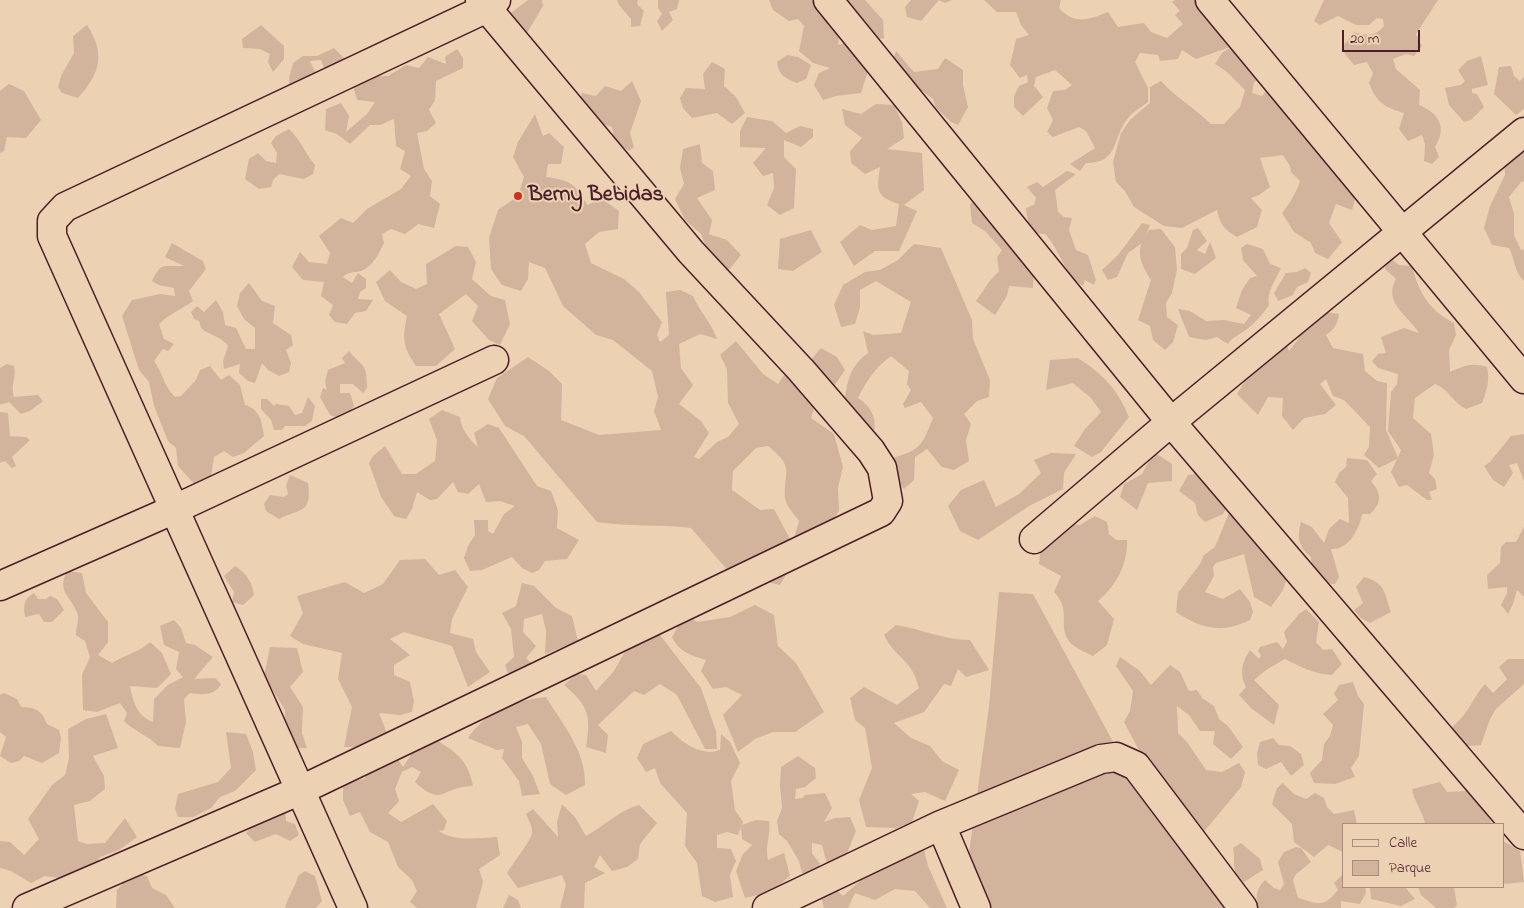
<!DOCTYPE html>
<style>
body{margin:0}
#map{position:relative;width:1524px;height:908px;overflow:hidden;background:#edd1b3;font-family:"Indie Flower",sans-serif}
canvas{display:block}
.legend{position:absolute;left:1342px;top:823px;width:162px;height:65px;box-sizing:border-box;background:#edd1b3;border:1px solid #ac8a7d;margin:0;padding:6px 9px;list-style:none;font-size:15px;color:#4a1f2b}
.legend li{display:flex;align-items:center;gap:10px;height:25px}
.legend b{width:25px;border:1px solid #ac8a7d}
.scale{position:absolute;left:1342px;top:30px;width:78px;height:22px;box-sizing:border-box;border:2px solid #4a1f2b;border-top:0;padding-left:6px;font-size:15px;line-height:18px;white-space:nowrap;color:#4a1f2b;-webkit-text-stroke:4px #edd1b3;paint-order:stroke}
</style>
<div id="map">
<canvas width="1524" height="908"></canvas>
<ul class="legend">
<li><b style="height:6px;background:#edd1b3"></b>Calle</li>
<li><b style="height:14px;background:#d2b49d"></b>Parque</li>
</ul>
<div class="scale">20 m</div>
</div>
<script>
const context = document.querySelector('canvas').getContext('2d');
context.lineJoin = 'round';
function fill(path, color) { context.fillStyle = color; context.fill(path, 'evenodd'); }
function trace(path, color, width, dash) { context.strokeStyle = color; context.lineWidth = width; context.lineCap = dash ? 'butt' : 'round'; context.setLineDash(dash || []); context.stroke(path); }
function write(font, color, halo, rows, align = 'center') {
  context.font = font + ' "Indie Flower",sans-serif'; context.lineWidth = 4; context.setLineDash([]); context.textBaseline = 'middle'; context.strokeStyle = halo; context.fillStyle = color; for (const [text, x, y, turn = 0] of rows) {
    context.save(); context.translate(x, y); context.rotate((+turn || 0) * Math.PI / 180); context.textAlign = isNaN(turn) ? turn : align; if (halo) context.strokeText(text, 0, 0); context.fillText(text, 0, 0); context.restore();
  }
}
const green = new Path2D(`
 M 528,0 L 542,0 L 543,6 L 524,38 L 508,15 Z
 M 617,0 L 638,0 L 637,4 L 644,11 L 640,26 L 631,27 L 631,19 L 619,5 Z
 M 658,0 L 679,0 L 677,9 L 669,12 L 673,20 L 662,31 L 657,21 L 662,14 L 658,8 Z
 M 769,0 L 817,0 L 840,27 L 838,45 L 852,41 L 868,57 L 867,74 L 861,93 L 836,96 L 823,100 L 814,85 L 819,73 L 830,68 L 813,63 L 799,51 L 804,26 L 798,19 L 789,21 L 773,10 Z
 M 847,0 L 865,0 L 883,20 L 884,38 L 875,40 L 852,16 Z
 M 911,0 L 952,0 L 945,3 L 939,0 L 921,21 L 907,17 L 905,7 Z
 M 984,0 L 1061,0 L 1059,8 C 1074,25 1089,20 1108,12 L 1118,27 L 1144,23 L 1151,32 L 1167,38 L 1183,24 L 1175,15 L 1180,11 L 1172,2 L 1175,0 L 1211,0 L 1237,44 L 1240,59 L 1251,65 L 1258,78 L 1254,83 L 1252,93 L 1262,96 L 1267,90 L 1290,112 L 1289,122 L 1311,130 L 1355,199 L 1352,210 L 1336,204 L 1329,223 L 1342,242 L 1328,259 L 1315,253 L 1311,243 L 1294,232 L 1282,213 C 1290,203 1296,193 1300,181 L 1291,172 L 1290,166 L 1283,155 L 1260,158 L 1270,187 L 1259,195 L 1251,198 L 1262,210 L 1257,227 L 1237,237 C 1224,230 1220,224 1217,210 L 1182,228 L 1164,226 L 1134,207 L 1125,191 L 1116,182 L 1113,162 L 1121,133 L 1130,120 L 1150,103 L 1150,87 L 1161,81 C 1176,98 1195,108 1211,124 L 1224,124 L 1240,107 L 1245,90 L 1227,72 L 1215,64 L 1222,53 L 1233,46 L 1196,59 L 1182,50 L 1178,59 L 1160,61 L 1158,55 L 1140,53 L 1135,62 L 1148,88 L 1148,102 C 1142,107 1134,111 1129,117 C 1111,137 1121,163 1086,163 L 1080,171 L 1070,164 L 1095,148 L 1086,131 L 1079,127 L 1053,137 L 1047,132 L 1053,120 L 1047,108 L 1053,91 L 1065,90 L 1072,85 L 1055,70 L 1036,77 L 1034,86 L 1043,97 L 1023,116 L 1014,107 L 1014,96 L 1019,86 L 1028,82 L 1027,75 L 1020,78 L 1010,65 L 1016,39 L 1029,35 L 1021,25 L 1016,12 L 997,12 Z
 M 1324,0 L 1438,0 L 1416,34 L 1422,46 L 1414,56 L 1406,54 L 1393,59 L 1396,69 L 1420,90 L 1419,105 C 1440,114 1447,127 1435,147 L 1439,157 L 1432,164 L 1424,161 L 1425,144 L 1422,135 L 1408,141 L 1399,129 L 1404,113 C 1384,107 1377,103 1369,83 L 1373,73 L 1367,62 L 1354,65 L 1345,54 L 1343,46 L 1354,32 C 1366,36 1375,37 1384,26 L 1383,19 L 1377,18 L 1369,25 L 1356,25 L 1338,16 L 1320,25 L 1314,21 Z
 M 87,25 C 106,54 100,74 78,98 L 62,93 L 58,87 L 61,76 L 74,53 L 73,36 Z
 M 261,25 L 284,46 L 284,59 L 273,72 L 268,62 L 270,54 L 260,49 L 243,48 L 242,39 Z
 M 334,48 L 346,60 L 326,73 L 321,60 L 310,61 L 317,76 L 290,89 L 289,78 L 293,63 L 303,56 L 317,56 Z
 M 457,49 L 463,58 L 463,68 L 436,81 L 435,100 L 429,110 L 436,123 L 427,131 L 417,133 L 424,169 L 432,181 L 430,196 L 440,204 L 434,228 L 418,224 L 405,234 L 391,229 L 382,234 L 384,243 C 379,253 373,267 361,271 C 354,273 349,271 343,277 L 352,283 L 358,273 L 366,279 L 366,288 L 360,292 L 358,299 L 373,300 L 366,311 L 355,313 L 347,324 L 335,322 L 329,315 L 333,305 L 321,296 L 324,282 L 303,280 L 292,267 L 300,252 L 309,262 L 327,264 L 330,253 L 319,236 L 341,218 L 353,223 L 367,209 L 401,189 L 411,176 L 400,169 L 405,151 L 396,146 L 394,119 L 380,125 L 370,125 L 350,144 L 337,134 L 325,130 L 326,109 L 341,103 L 349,116 L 346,132 L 367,114 L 375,102 L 357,100 L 353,86 L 373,76 L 388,76 L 406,65 L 419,68 L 428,57 L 446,64 L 445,57 Z
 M 896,51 L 914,72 L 938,69 L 945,58 L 963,70 L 963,85 L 968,107 L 958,125 L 951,122 L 936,108 L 933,99 L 901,75 L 893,60 Z
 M 787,55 L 798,57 L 811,65 L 806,79 L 797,83 C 784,78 779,75 777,62 Z
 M 1481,56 L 1488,85 L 1472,89 L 1472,93 L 1477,94 L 1484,107 L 1471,120 L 1464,122 L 1449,105 L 1445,88 L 1461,85 L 1465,81 L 1458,70 L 1467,61 Z
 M 712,62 L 725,69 L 724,86 L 736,97 L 745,113 L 732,124 L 717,113 L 692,118 L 683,108 L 680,98 L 686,88 L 705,89 L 703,74 Z
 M 1511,66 L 1514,76 L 1520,81 L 1524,77 L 1524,109 L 1516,115 L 1494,94 L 1499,67 Z
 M 632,81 L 641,101 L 630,133 L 634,147 L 629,151 L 615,143 L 612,127 L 585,118 L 579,105 L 582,93 L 596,96 L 605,86 L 621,91 Z
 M 9,84 L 24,91 L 41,120 L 26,138 L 7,137 L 4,151 L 0,153 L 0,91 Z
 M 876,104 L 894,105 L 902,122 L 904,138 L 887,149 L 922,153 L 924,190 L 904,205 L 917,211 L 899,251 L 875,251 L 854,266 L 840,242 L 860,225 L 872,230 L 896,226 L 899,204 C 875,197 877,189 880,167 L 865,174 L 851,163 L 850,151 L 862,138 L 845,125 L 842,109 L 861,114 Z
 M 535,114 L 543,136 L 549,133 L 564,147 L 561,164 L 548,164 L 546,177 C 570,180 576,184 587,205 L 602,199 L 619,211 L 618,229 L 599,232 L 585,244 L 591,263 L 624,279 L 639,292 L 662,322 L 657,335 L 660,342 L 669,335 L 666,292 L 680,290 L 693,296 C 700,312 711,322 717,339 L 700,334 L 679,344 L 681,368 L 693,385 L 679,404 L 701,421 L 709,433 L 694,457 L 699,459 L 717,442 L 728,437 L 739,424 L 728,403 L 727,369 L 720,355 L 736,341 L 763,374 L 778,384 L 784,375 L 802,384 L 815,406 L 811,418 L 834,434 L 843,467 L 838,488 L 839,511 L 828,528 L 792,545 L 799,521 C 795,515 786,506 785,498 C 783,472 796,468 768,446 L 756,448 L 733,471 L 732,490 L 760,510 L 774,509 L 789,537 L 790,554 L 796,557 L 780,585 L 730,573 L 691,528 C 659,524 628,527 597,522 L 524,436 L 505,426 L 488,399 L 497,378 L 528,357 L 549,371 L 562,384 L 561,420 L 599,435 L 661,430 L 654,411 L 658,397 L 652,371 L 613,340 L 596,335 L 563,306 L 545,268 L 529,262 L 528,279 L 521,291 L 502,285 L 491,269 L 489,238 L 498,210 L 518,196 L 524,177 L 513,157 L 518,142 Z
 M 747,117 L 772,121 L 786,133 L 800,126 L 813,129 L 813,137 L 801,147 L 784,140 L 784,157 L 796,169 L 794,208 L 780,215 L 767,205 L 774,188 L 773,173 L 763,176 L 753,163 L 766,148 L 740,147 L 740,131 Z
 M 289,129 C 300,139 305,153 315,165 L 313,174 L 304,179 L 279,174 L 273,180 L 271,187 L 259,189 L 245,179 L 249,159 L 258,153 L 266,161 L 276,163 L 277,153 L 271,143 L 276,136 Z
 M 700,144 L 702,163 L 713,171 L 715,190 L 697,198 L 712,220 L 709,234 L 727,240 L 741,255 L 729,270 L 719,269 L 711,260 L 701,234 L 685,220 L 675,199 L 684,184 L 680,168 L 683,149 Z
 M 1519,144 L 1524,152 L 1524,181 L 1521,182 L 1509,197 L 1514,214 L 1514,235 L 1521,250 L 1524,249 L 1524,281 C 1514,272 1515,259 1509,248 L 1492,245 L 1484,228 L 1490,206 L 1505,175 L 1504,156 Z
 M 1067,171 L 1076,174 L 1055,190 L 1058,212 L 1064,217 L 1072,218 L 1069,230 L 1076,250 L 1088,255 L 1096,280 L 1094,285 L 1085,280 L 1083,286 C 1065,277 1060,249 1045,234 C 1030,234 1027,220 1026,208 L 1034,205 L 1036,198 L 1027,187 L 1037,182 L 1043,187 Z
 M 978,197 L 1034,267 L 1033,288 L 1009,286 L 1007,296 L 995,315 L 976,301 L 989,282 L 999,271 L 997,257 L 1002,250 L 985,231 L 972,223 L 970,204 Z
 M 1142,223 L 1150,225 L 1145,237 L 1149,230 L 1161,229 L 1175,247 L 1177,270 L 1172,293 L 1166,303 L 1167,317 L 1178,325 L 1173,342 L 1165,350 L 1153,340 L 1150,326 L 1138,320 L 1151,280 C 1144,269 1136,255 1142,243 L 1128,253 L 1117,277 L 1108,280 L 1102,270 L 1118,255 Z
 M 1198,228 L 1207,241 L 1197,250 L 1205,254 L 1210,242 L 1216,258 L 1195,274 L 1181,269 L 1181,254 L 1187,248 L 1193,230 Z
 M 811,230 L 822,252 L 793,271 L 778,269 L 780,239 Z
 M 172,243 L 203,261 L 206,269 L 189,291 L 193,301 C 182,309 169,314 159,324 L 164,339 L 174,344 L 168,351 L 163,349 L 154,361 C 163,373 164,387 175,397 L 181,396 L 196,380 L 200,370 L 210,366 L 221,380 L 229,375 L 240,385 L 245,405 C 260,409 262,422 264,436 L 244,453 L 233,457 L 224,451 L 214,457 L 211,476 L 197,487 L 178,466 L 176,448 L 168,441 L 154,406 L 149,382 L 139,370 L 122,316 L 132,300 L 160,294 L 175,296 L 174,288 L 159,285 L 152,281 C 161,261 164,267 184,266 L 165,257 Z
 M 914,244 L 941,248 L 972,320 L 973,339 L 990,380 L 989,397 L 977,401 L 964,414 L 971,424 L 966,440 L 969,461 L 954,470 L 942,467 L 927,449 L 915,457 L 914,480 L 904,489 L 891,475 L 893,458 C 922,449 922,445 933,418 L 921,402 L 905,408 L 903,404 L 911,390 L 907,384 L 909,371 L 891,356 C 875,368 867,380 858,398 C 872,407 878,420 873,436 L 844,411 C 846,388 847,368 868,353 L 863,331 L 873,335 L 901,333 L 911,302 L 876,281 L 860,290 L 860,307 L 855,324 L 841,327 L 834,305 L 843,285 L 865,272 L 880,270 L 898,260 Z
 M 1247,244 L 1263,249 L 1270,264 L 1281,268 C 1276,280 1266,292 1269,305 C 1263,314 1256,322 1247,329 C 1240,335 1233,336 1228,344 L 1217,337 L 1206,340 L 1189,337 L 1178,309 L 1190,311 L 1206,321 L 1224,320 L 1244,324 L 1251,315 L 1236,308 L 1242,290 L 1250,278 L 1257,276 L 1243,260 L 1241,248 Z
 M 456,246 L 468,247 L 476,262 L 472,279 L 491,296 L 505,300 L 510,324 L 500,345 L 489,340 L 472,321 L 478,306 L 466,294 L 439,314 L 455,349 L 436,366 L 416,366 C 403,347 402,339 407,316 L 385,301 L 376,282 L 390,270 L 401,282 L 416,289 L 427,284 L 426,264 Z
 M 1386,255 L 1399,265 L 1412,266 C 1419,293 1429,310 1454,323 L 1456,335 L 1449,350 L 1450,372 C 1463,366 1472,362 1487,367 C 1490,381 1487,390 1482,403 L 1466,409 C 1453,403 1449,389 1435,384 L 1415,398 L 1413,418 L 1431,434 L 1434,455 L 1429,473 L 1435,479 L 1437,489 L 1429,492 L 1432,500 L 1427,500 L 1407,485 L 1399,487 L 1391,472 L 1397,459 L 1379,468 L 1364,455 L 1369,447 L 1370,427 L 1344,400 L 1333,396 L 1326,379 L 1320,384 L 1336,405 L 1325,414 L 1304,418 L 1293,430 L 1282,416 L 1283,398 L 1268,397 L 1258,415 L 1237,394 L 1253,368 L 1268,361 L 1264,354 L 1285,341 L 1289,351 L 1299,338 L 1294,330 L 1321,311 L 1339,314 C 1337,325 1334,330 1326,335 L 1333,348 L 1363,354 L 1365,371 L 1377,381 L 1387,383 L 1386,430 L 1398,458 L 1401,450 L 1388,431 L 1391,392 L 1397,384 L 1398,374 L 1378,368 L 1372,361 L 1378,354 L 1386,353 L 1381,337 L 1404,328 L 1419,333 C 1410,317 1382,303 1396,279 L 1385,269 Z
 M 1305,268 L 1311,273 L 1308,282 L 1297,287 L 1293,295 L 1278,301 L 1274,293 L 1286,273 L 1297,272 Z
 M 249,283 L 262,301 L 275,306 L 273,323 L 291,335 L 293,345 L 286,350 L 291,363 L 289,372 L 279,376 L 268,370 L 262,363 L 255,383 L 248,381 L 239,373 L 240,364 L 224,369 L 223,361 L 228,346 C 221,336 210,336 201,328 L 199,321 L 194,319 L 191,312 L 197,306 L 204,312 L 216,300 L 223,312 L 225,325 L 236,328 L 246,349 L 255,349 L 255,328 L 244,319 L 237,306 L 240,293 Z
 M 821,348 L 837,357 L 845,370 L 834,386 L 816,377 L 808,363 Z
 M 349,351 C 363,368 367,362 367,388 L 363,393 L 353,384 L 340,384 L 340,393 L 350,393 L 354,406 L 345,421 L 330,415 L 320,397 L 323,388 L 327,390 L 325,381 L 328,370 L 345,363 L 342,358 Z
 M 1078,358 C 1104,375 1117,389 1129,417 L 1101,452 L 1092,457 L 1074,446 L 1085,429 L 1101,412 L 1091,398 L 1073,383 L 1046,390 L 1050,360 Z
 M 7,364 L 14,366 C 17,378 10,384 14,397 L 38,395 L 43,401 L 30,411 L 21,414 L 9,402 L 0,405 L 0,368 Z
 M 308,397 L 315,406 L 312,421 L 305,426 L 285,426 L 282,430 L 274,430 L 271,420 L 261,409 L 261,399 L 267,399 L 274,406 L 276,404 L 289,406 L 295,415 L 302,413 Z
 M 442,410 L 460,417 C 461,429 469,439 478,447 L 474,433 L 488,424 L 499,428 L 537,486 L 551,491 L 558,510 L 557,528 L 579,540 L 567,559 L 545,561 L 539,570 L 532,573 L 522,568 L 512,557 L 482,570 L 470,571 L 464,558 L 468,546 L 475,535 L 474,520 L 488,520 L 488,531 L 493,534 L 504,514 L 515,506 L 500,501 L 486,502 L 479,484 L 468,494 L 458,492 L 453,482 L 437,499 L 430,500 L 417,492 L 412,509 L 406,519 L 394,516 L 381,497 L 369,463 L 373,456 L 385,446 L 402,474 L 416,474 L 435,461 L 437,440 L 429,419 Z
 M 0,412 L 8,413 L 10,436 L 26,437 L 30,440 L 12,457 L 16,466 L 12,468 L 5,461 L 0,463 Z
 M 1524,434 L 1524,481 L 1517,463 L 1509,465 L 1513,473 L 1504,487 L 1493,480 L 1484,466 L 1490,462 L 1511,436 Z
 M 1154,452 L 1172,464 L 1172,481 L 1148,483 L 1137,510 L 1120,497 L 1124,484 L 1142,474 Z
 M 1051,453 L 1076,454 L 1064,473 L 1063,489 L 1029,506 L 978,540 L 960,531 L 948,506 L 961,490 L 984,480 L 996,507 L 1019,494 L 1041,473 L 1034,460 Z
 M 1347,458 L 1367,460 L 1377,474 L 1371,481 C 1382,494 1382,503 1370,514 L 1362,514 C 1360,528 1348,551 1331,549 L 1339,577 L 1335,584 L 1319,583 L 1312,573 L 1311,557 C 1298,546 1297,537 1301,522 L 1312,527 L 1324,543 L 1329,529 L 1340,519 L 1349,523 L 1348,498 L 1335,482 L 1339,473 L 1346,467 Z
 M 1212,472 L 1231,500 L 1223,514 L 1205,522 L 1198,515 L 1195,503 L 1179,491 L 1188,475 Z
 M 290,475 L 308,483 C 312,514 301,508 279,519 L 266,511 L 264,504 L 270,495 L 284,497 L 288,494 L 286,486 Z
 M 1229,513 L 1262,532 L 1288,574 L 1283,590 L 1271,607 L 1254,597 L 1244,554 L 1216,563 L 1213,567 L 1214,576 L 1205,592 L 1223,599 L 1240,589 L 1250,602 L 1253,612 L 1250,620 C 1221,634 1202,629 1176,612 L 1178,593 L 1200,564 L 1204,555 L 1215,547 Z
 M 1095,516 L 1107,522 L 1109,534 L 1116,540 L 1127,540 C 1128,564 1116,586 1098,601 L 1114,619 L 1107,645 L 1093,656 C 1085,652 1071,647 1067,638 C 1059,621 1071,610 1054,592 L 1061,576 L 1039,564 L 1041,543 L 1071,524 L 1080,525 Z
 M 1524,527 L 1524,597 L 1517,590 L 1513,604 L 1508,614 L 1501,605 L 1507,593 L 1507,587 L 1488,589 L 1487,575 L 1500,563 L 1501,547 L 1506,542 L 1516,542 Z
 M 425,559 L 439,575 L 455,570 L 468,587 L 452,619 L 450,633 L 473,639 L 476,652 L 490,672 L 468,687 L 452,646 L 404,632 L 390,639 L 410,655 L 394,665 L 394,675 L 410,682 L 414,701 L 412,712 L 400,715 L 379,713 L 387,733 L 374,747 L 344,747 L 352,707 L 338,679 L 342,653 L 303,644 L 290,636 L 303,613 L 297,596 L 345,582 L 364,593 L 383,584 L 400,560 Z
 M 235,566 C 246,573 252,581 254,595 L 243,605 L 232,602 L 234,592 L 224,576 Z
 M 67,571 L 82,573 L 86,593 L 108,622 L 108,642 L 98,655 L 112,663 C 125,655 139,652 150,642 L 162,653 L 171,674 L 157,688 L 130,686 C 133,702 137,716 153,722 L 154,699 L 168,685 L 183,677 L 176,669 L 179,652 L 164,645 L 160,626 L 174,620 L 181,628 L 186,643 L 195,645 L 213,657 L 194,679 L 215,678 L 221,684 C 215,696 202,695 190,693 L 184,699 L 186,722 L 180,748 L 158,746 C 148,735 135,732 124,721 L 127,713 L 120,703 L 97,712 L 83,710 L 82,675 L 90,657 L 85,641 L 76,635 C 76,629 79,620 78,615 C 72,596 56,593 67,571 Z
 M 1364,577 C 1386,583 1384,593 1391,612 L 1370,623 L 1361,618 L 1354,610 L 1363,603 L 1356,587 Z
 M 522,583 L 534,586 L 556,608 L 572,616 L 578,641 L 545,654 L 546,631 L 542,614 L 524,619 L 523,632 L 536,646 L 526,658 L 531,663 L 530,677 L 510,679 L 505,665 L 514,657 L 511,629 L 502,613 L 516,606 Z
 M 999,592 L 1033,594 L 1144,799 L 1225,908 L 976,908 L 965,882 L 989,707 Z
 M 34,593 L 38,599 L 46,599 L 50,596 L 57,599 L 64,610 L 52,622 L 44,622 L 39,614 L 25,617 C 23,605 24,599 34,593 Z
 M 755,605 L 774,615 L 778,646 L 796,663 L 824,712 L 795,732 L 773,732 L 755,739 L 738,752 L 723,715 L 742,695 L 726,687 L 713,689 L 701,671 L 706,660 C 690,655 679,652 672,637 L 685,614 L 697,622 L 730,617 Z
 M 1306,609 L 1319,622 L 1316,642 L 1323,650 L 1332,649 L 1342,664 L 1332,675 C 1314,674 1301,667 1285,659 L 1266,670 L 1254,680 L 1279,705 L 1274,725 L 1251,708 L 1239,695 L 1246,687 C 1239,674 1242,662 1250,650 L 1259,659 L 1261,656 L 1258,651 L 1260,647 L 1277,642 L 1283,649 L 1287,642 L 1284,632 L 1299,614 Z
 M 896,625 C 922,629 943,640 970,640 L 989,670 L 966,677 L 958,669 L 951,686 L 944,684 L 924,712 L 894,723 L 911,738 L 930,746 L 942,761 L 959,770 L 945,801 L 925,792 L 911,794 L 919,801 L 912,822 L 896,828 L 866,827 L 859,800 L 872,768 L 865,728 L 855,720 L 850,698 L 864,687 L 897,705 L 919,688 C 912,659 895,658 884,635 Z
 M 653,626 L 701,688 L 716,731 L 717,749 L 705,749 L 677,695 L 660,684 L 644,695 L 634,691 L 598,725 L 608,735 L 606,753 L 586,747 C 591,716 589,706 564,685 L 576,674 L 586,675 L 596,691 L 614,671 L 635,634 Z
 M 270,647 L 297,648 L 303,672 L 290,687 L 303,707 L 302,733 L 307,748 L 293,748 L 284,740 L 285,710 L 264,676 Z
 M 1120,657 L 1140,671 L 1151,685 L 1170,665 L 1180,672 L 1189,691 L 1197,690 L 1202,698 L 1214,706 L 1219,719 L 1228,726 L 1243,747 L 1231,759 L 1213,744 L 1215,731 L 1200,731 L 1189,715 L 1177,706 L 1178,733 L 1187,742 L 1206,770 L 1222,772 L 1239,763 L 1245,772 L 1241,787 L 1198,839 L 1158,786 L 1124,722 L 1130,711 L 1133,691 L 1116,666 Z
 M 1508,659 L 1524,659 L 1524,684 L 1496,709 L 1490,719 L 1481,745 C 1462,748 1459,743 1452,727 C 1470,712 1471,700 1485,684 L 1493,693 L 1507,679 L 1499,667 Z
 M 1353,682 L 1358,696 L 1364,704 L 1359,756 L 1351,768 L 1355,777 L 1335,784 L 1314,783 L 1310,773 L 1322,760 L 1324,744 L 1330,736 L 1333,725 L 1323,714 L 1338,700 L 1334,694 L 1339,685 Z
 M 4,693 L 17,699 L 21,707 C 36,707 42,711 47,724 L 59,730 L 61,738 L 59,753 L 42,763 L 24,756 L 19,761 L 11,763 L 0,756 L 6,737 L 0,732 L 0,695 Z
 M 546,697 C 563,725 586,751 585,785 L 566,795 L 550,784 L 541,744 L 528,724 L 516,727 L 522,742 L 522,758 L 533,776 L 540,794 L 522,796 L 519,781 L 502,758 L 504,749 L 497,750 L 468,738 C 485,712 516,700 546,697 Z
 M 106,714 L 118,748 L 93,756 L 104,776 L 105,789 L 90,801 L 74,805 L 78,841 L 87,844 L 105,843 L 125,818 L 137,837 L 119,850 L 100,857 L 87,882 L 45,876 L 31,883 L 11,871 L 0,868 L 0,841 L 10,842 L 24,855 L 39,839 L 28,819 L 52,785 L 65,775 L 69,758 L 68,729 L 86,719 Z
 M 671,731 C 683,743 702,757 720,750 L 721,734 L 730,742 L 740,763 L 731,781 L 735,810 L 743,822 L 742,825 L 756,820 L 769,821 C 771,837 765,843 768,860 L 784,853 L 790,876 L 771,892 L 745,898 L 736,871 L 743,854 L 752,845 L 742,839 L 741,827 L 738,835 L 727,832 L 717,835 L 717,848 L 731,849 L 736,861 L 730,875 L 733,897 L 715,902 L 702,896 L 697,863 L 685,846 L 687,813 L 660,783 L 655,768 L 646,772 L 637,758 L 643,744 Z
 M 226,732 L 246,734 L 253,752 L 256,770 L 235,791 L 220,797 L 211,808 L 193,817 L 178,817 L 175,809 L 178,794 L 218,782 L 231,768 Z
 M 1273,738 L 1279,745 L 1290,746 L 1301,754 L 1304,765 L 1291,776 L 1281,762 L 1266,769 L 1258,765 L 1257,754 L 1260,742 Z
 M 435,739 C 457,753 468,760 473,786 C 439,787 444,808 415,782 L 421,772 L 412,767 L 402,772 L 395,789 L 399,801 L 388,813 L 401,822 L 433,804 L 447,821 L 444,830 L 439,831 C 454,842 479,838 497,837 L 500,855 L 479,869 L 483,882 L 476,908 L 417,908 L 410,902 L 417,891 L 412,880 L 398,867 L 388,842 L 370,832 L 360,812 L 350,816 L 343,800 L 343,782 L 364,779 L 374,764 L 396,756 L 403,767 L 412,753 Z
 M 798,756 L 815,768 L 816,778 L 805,787 L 796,789 L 795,799 L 802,798 L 805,795 L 825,793 L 832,808 L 824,822 L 835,818 L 850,817 L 856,831 L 844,861 L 827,864 L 822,845 L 812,843 L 812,853 L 820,864 L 813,877 L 802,873 L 799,861 L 787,841 L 779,834 L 777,821 L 782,808 L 780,786 L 781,767 Z
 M 1440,782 L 1447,792 L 1467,791 C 1475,802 1487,811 1492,824 L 1425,824 C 1423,811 1414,802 1412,789 Z
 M 1283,783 L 1294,794 L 1306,799 L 1315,793 L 1324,798 L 1327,807 L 1334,814 L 1354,810 L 1357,824 L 1343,824 L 1343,852 L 1328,845 L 1314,857 L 1294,842 L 1292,824 L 1272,804 L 1277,788 Z
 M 562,804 L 575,817 L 586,836 C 604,826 620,810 639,805 L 657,823 L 640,844 L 638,859 L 627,867 L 612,871 L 600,855 L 594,867 L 605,873 L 585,883 L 584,908 L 560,908 L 566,885 L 562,875 L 518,888 L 507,873 C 513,863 531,841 532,833 C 533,827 528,819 526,814 L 533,809 L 558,837 L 557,822 Z
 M 285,807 L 286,821 L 295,824 L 299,835 L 290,841 L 276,834 L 255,842 L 246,833 L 256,822 Z
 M 1503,841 L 1520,851 L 1524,882 L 1505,884 L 1503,882 Z
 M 1241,843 L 1260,859 L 1263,870 L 1244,882 C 1230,872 1236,862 1233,848 Z
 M 923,845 L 928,866 L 947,908 L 930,908 L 915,891 L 895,889 L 875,900 L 855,893 L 848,908 L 824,908 L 821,897 L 833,887 L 843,896 L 859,882 L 867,866 Z
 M 1296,847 L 1301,848 L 1311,862 L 1296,874 L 1293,880 L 1298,898 C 1319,904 1323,908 1338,890 L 1334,883 L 1343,874 L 1343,887 L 1365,887 L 1366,893 L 1360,904 L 1341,901 L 1341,908 L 1257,908 C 1256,895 1256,889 1265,880 L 1274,888 L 1280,890 L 1284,884 L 1278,862 L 1284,852 Z
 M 305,871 L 315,876 L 322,901 L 316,908 L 285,908 C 288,896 295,888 298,876 Z
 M 132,873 L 147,876 L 152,888 L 166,895 L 175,908 L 116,908 L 117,890 Z
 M 1370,887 L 1405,887 L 1415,899 L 1401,906 L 1371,899 Z
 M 1418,887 L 1454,887 L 1457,905 L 1454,908 L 1436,908 L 1421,895 Z
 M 509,895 L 518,900 L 521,908 L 503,908 Z`);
const minor = new Path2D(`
 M 828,0 L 1171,422 L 1524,835
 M 1210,0 L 1524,379
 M 1034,539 L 1171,422 L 1524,132
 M 0,586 L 175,509 L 494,360
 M 941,825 L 976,908
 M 27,908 L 301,790 L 881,512 L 888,501 L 882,468 L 871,451 L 801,370 L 691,252 L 480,0
 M 353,908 L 52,236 L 52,221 L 65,207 L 487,8 L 496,0
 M 767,908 L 941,825 L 1101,759 L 1116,757 L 1136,766 L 1243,908`);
const markers = [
 [518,196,5,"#c8321e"]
];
const poiNames = [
 ["Berny Bebidas",528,196]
];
fill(green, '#d2b49d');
trace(minor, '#4a1f2b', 31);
trace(minor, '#edd1b3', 28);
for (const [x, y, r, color] of markers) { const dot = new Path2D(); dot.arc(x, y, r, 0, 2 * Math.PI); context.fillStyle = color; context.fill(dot); trace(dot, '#edd1b3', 2); }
write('bold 22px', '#4a1f2b', '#edd1b3', poiNames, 'left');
</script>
